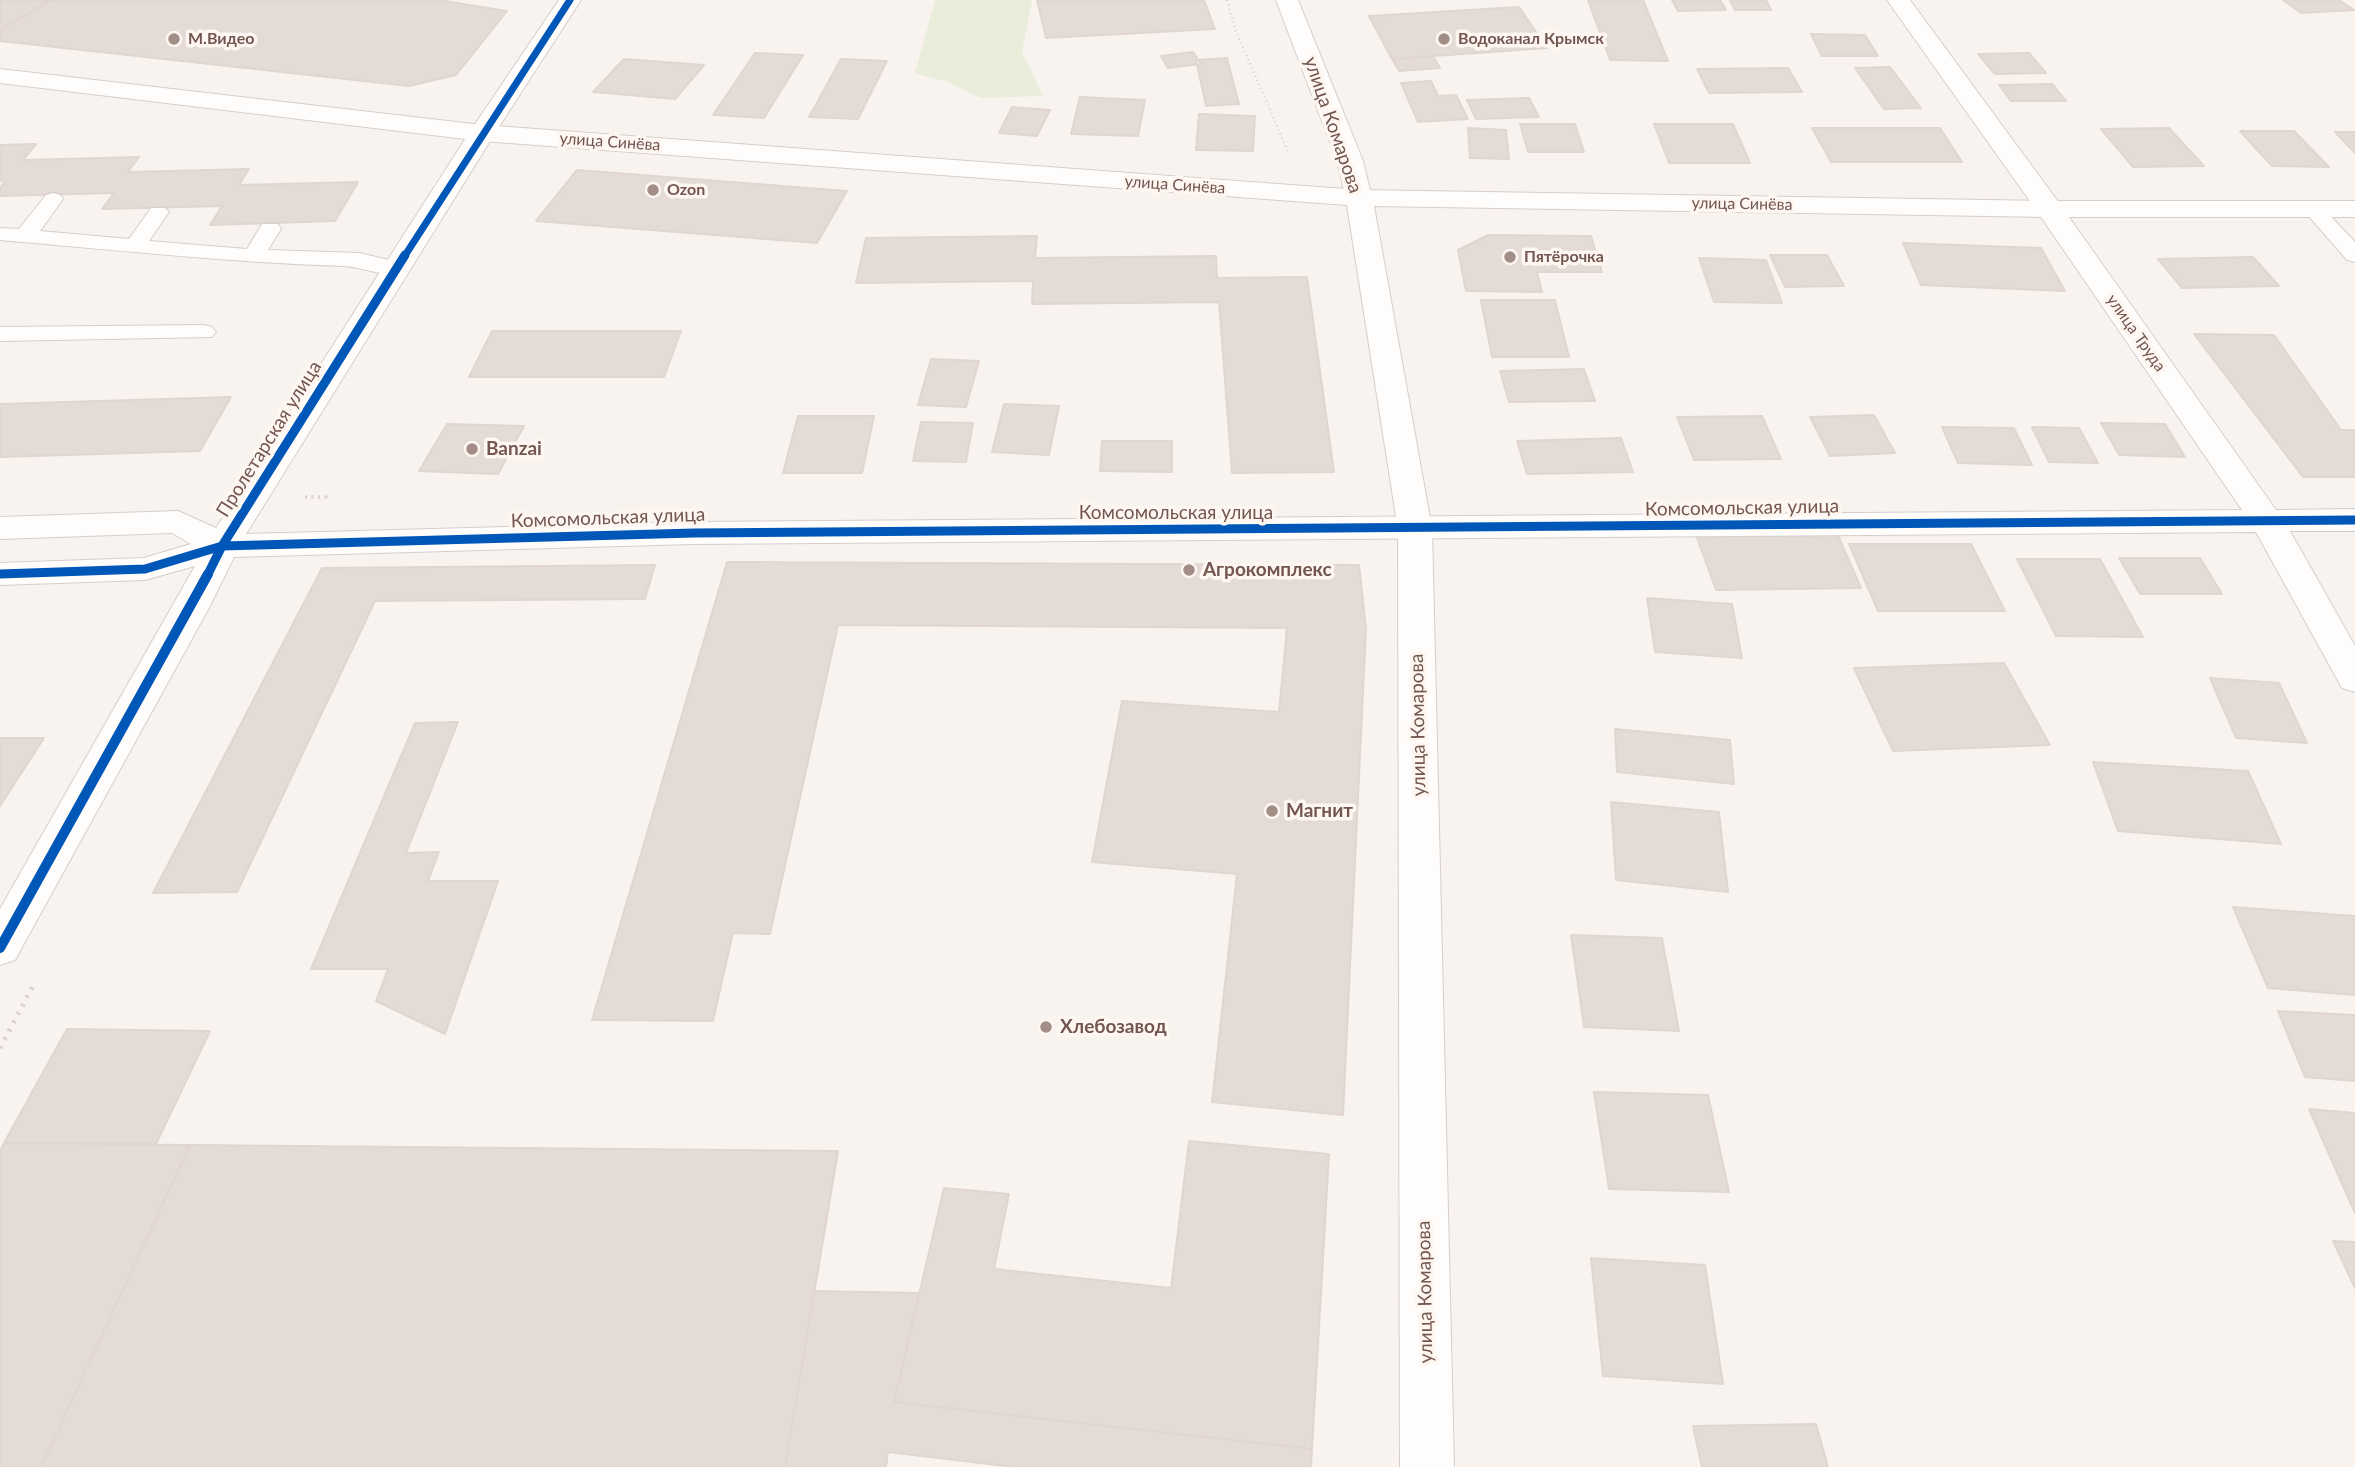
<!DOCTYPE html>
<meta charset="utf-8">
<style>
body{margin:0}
canvas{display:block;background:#f8f3ee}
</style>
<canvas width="2355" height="1467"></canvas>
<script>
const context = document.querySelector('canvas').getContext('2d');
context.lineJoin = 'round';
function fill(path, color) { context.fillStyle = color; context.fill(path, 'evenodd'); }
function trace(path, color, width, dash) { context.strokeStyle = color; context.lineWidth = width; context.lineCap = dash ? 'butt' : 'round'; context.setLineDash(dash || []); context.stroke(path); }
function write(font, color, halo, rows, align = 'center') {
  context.font = font + ' Lato,sans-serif'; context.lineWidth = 7; context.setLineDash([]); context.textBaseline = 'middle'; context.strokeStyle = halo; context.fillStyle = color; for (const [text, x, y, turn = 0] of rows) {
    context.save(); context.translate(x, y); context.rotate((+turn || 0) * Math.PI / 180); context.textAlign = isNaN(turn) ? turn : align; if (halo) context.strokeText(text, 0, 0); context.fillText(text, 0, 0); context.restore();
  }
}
const green = new Path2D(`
 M 935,0 L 1032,0 L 1022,52 L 1043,96 L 981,98 L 948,82 L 915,73 Z`);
const building = new Path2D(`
 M 0,0 L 51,0 L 0,30 Z
 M 51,0 L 438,0 L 507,11 L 456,75 L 409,86 L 0,41 L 0,30 Z
 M 1037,0 L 1204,0 L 1215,29 L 1046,38 Z
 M 1588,0 L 1643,0 L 1668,61 L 1610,60 Z
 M 1672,0 L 1720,0 L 1726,10 L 1678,11 Z
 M 1730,0 L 1766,0 L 1771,10 L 1735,10 Z
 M 2283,0 L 2339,0 L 2354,10 L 2301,13 Z
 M 1519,7 L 1547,48 L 1392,59 L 1369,16 Z
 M 1811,34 L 1865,35 L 1878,56 L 1822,56 Z
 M 1193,52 L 1201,64 L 1168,68 L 1161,56 Z
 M 755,53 L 803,55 L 764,118 L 713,115 Z
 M 2029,53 L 2046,73 L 1995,74 L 1978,54 Z
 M 1433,56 L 1440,68 L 1399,71 L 1392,59 Z
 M 1227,58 L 1239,104 L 1206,106 L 1196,60 Z
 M 624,59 L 704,65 L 675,99 L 593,92 Z
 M 841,59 L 887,61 L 858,119 L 809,117 Z
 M 1890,67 L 1921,108 L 1884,109 L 1855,68 Z
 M 1788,68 L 1802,92 L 1709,93 L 1697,69 Z
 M 1431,81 L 1438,96 L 1456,95 L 1468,119 L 1418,122 L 1401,83 Z
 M 2052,84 L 2066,101 L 2011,101 L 1999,85 Z
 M 1080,97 L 1145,100 L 1138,136 L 1071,134 Z
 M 1529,98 L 1539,117 L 1476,119 L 1467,100 Z
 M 1012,107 L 1050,110 L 1037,136 L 999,133 Z
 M 1199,114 L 1255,116 L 1253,151 L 1196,150 Z
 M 1520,124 L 1575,124 L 1584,152 L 1528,152 Z
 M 1654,124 L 1733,124 L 1750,163 L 1669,163 Z
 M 1468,128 L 1506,130 L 1509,159 L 1470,158 Z
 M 1812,128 L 1940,128 L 1962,162 L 1831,162 Z
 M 2169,128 L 2204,166 L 2133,167 L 2101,129 Z
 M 2240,131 L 2294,131 L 2329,167 L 2272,166 Z
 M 2335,132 L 2355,132 L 2355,153 Z
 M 36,144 L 23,160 L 139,157 L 128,172 L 249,169 L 239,185 L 358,182 L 335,221 L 210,225 L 222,206 L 102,209 L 114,193 L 0,196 L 0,188 L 6,180 L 0,181 L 0,145 Z
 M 577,170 L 847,191 L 817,243 L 536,221 Z
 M 1488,235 L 1591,236 L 1602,272 L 1537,272 L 1542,292 L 1466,291 L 1458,250 Z
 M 1037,236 L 1035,258 L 1216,256 L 1217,278 L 1307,277 L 1334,472 L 1232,473 L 1219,302 L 1032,304 L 1033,281 L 856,283 L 866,238 Z
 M 1903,243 L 2041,248 L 2065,291 L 1921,285 Z
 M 1770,255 L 1827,255 L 1844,286 L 1785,287 Z
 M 2253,257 L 2279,286 L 2182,288 L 2158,259 Z
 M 1699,258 L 1766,260 L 1782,303 L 1714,302 Z
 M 1481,300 L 1555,300 L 1569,357 L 1492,357 Z
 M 492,331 L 681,331 L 664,377 L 469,377 Z
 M 2194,334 L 2274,335 L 2341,430 L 2355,430 L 2355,477 L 2303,477 Z
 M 931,359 L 979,361 L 966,407 L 918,405 Z
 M 1584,369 L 1595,401 L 1509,402 L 1500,371 Z
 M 231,397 L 200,451 L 0,457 L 0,404 Z
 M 1004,404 L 1059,406 L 1049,455 L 992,452 Z
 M 1874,415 L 1895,453 L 1830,456 L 1810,417 Z
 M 798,416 L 874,416 L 862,473 L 783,473 Z
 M 1762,416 L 1781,459 L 1694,460 L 1677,417 Z
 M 921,422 L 973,423 L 966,462 L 913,461 Z
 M 2101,423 L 2165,424 L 2185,457 L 2119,455 Z
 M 447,424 L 524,426 L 498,474 L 419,471 Z
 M 1942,427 L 2014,428 L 2032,465 L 1958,463 Z
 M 2032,427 L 2079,428 L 2098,463 L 2049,462 Z
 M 1621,438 L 1633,472 L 1527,474 L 1517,441 Z
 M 1102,441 L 1172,441 L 1172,472 L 1100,471 Z
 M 1837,533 L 1861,588 L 1716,590 L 1696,535 Z
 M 1849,544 L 1971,544 L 2005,611 L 1878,611 Z
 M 2119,558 L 2200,558 L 2222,594 L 2140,594 Z
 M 2017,559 L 2100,559 L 2143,637 L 2056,636 Z
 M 727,562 L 1359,565 L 1366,628 L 1343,1115 L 1212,1102 L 1237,874 L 1092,862 L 1122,701 L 1279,712 L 1287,628 L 838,625 L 770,934 L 733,933 L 713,1021 L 592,1020 Z
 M 655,565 L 645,599 L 375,601 L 237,892 L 153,893 L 322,568 Z
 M 1647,598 L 1732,604 L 1742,658 L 1655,652 Z
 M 2004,663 L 2050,745 L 1893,751 L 1854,668 Z
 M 2210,678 L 2279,683 L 2307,743 L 2236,738 Z
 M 458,722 L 406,853 L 439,852 L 428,881 L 498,881 L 445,1034 L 376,1001 L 388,969 L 311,969 L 415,723 Z
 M 1615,729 L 1730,740 L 1734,784 L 1617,772 Z
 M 0,738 L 44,738 L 0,806 Z
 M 2093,762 L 2248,771 L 2281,844 L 2118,831 Z
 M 1611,802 L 1719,812 L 1728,892 L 1616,880 Z
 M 2233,907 L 2355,916 L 2355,995 L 2268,988 Z
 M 1571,935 L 1662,938 L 1679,1031 L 1584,1027 Z
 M 2278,1011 L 2355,1015 L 2355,1081 L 2305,1077 Z
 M 67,1029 L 210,1031 L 156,1144 L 4,1143 Z
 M 1594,1092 L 1708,1095 L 1729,1192 L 1609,1189 Z
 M 2309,1109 L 2355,1113 L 2355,1213 Z
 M 1189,1141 L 1329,1154 L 1312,1449 L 894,1402 L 944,1188 L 1009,1194 L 994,1269 L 1171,1288 Z
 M 4,1143 L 190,1145 L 41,1467 L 0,1467 L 0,1151 Z
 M 190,1145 L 838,1151 L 785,1467 L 41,1467 Z
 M 2333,1241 L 2355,1242 L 2355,1288 Z
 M 1591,1258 L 1705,1265 L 1723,1384 L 1603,1376 Z
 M 814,1291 L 919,1293 L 894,1402 L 1312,1449 L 1311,1467 L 1014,1467 L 888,1452 L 886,1467 L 785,1467 Z
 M 1816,1424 L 1828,1467 L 1702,1467 L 1693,1426 Z`);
const pathFar2 = new Path2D(`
 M 1227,0 L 1235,29 L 1289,154`);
const pathFar1 = new Path2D(`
 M 305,497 L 326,497 L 324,501`);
const path = new Path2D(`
 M 0,1048 L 34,984`);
const service = new Path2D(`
 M 53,193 L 60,195 L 63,199 L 40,231 L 129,239 L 151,208 L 165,208 L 169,212 L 149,241 L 247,249 L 262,224 L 278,224 L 281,229 L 268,250 L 359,253 L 406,264 L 409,269 L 406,274 C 387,278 363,267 343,266 C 228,262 114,250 0,240 L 0,228 L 19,229 L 46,195 Z
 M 2313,203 L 2320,205 L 2355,242 L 2355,262 L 2347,260 L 2306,213 L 2303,209 L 2306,205 Z
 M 204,325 L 212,327 L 216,332 L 212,337 L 0,341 L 0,327 Z`);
const minor = new Path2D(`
 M 559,0 L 581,0 L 495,133 L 246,534 L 694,522 L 2242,510 L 2039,214 L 1887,0 L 1910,0 L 2059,203 L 2276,510 L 2355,509 L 2355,531 L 2290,531 L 2355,646 L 2355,692 L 2342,688 L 2256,532 L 694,544 L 234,557 L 210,606 L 15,960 L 0,965 L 0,909 L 195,566 L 145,580 L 0,585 L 0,563 L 144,558 L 191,544 L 172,533 L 0,539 L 0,517 L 178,511 L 216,528 L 469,133 Z
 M 1276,0 L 1298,0 L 1363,161 L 1372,198 L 1369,204 L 1359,206 L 1349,204 L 1346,198 L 1337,161 Z`);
const secondary = new Path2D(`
 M 0,69 L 482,125 L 1359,190 L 2049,201 L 2355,201 L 2355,217 L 2049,217 L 1374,206 L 1432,529 L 1454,1467 L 1400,1467 L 1398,529 L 1347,205 L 482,141 L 0,83 Z`);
const cyclewayFar2 = new Path2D(`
 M 404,257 L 570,0`);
const cyclewayFar1 = new Path2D(`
 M 0,574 L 145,569 L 222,546 L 694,533 L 2355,520
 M 207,576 L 222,546 L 405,255`);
const cycleway = new Path2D(`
 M 0,948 L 208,574`);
const markers = [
 [174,39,7,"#a28d87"],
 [1444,39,7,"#a28d87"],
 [653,190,7,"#a28d87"],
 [1510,257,7,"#a28d87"],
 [472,449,7,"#a28d87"],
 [1189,570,7,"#a28d87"],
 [1272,811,7,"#a28d87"],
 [1046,1027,7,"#a28d87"]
];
const farPoinames = [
 ["М.Видео",188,39],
 ["Водоканал Крымск",1458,39],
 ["Ozon",667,190],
 ["Пятёрочка",1524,257]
];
const farStreetnames = [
 ["улица Синёва",610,142,4],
 ["улица Синёва",1175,185,4],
 ["улица Синёва",1742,204,1],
 ["улица Труда",2136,333,55]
];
const streetNames = [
 ["улица Комарова",1333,125,71],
 ["Пролетарская улица",269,439,-58],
 ["Комсомольская улица",1742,508,-1],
 ["Комсомольская улица",1176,513],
 ["Комсомольская улица",608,518,-2],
 ["улица Комарова",1418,725,-91],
 ["улица Комарова",1425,1292,-91]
];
const poiNames = [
 ["Banzai",486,449],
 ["Агрокомплекс",1203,570],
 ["Магнит",1286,811],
 ["Хлебозавод",1060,1027]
];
fill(green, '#e9edda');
fill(building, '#e4dad6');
trace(building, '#e0d5d1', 2);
trace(service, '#d6cecb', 2);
trace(minor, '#d6cecb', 2);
trace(secondary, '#d7ceca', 2);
trace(pathFar2, '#dad1d0', 2.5, [1, 3.5]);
trace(pathFar1, '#dad1d0', 3.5, [2, 4.5]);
trace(path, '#dad1d0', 5, [2.5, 7]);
fill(service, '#fefdfc');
fill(minor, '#fefdfc');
fill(secondary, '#fefdfc');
trace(cyclewayFar2, '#0057b8', 7);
trace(cyclewayFar1, '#0057b8', 9);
trace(cycleway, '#0057b8', 10);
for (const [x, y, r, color] of markers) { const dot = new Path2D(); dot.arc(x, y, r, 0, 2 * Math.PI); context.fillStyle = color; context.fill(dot); trace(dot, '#fef7f1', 2.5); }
write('bold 16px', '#745650', '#fef7f1', farPoinames, 'left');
write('16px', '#745650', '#fef7f1', farStreetnames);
write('19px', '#745650', '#fef7f1', streetNames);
write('bold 19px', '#745650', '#fef7f1', poiNames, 'left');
</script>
